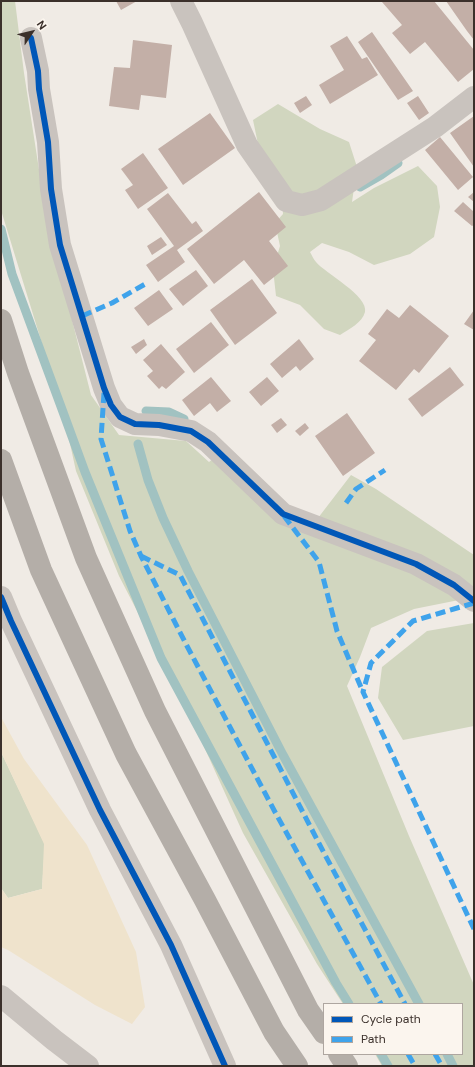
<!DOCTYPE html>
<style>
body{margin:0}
#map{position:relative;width:475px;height:1067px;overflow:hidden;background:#f0ebe5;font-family:"DM Sans",sans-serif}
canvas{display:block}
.frame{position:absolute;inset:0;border:2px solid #3b302b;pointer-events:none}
.legend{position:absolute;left:323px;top:1003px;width:140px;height:52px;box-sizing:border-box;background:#fbf5ee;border:1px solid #aea6a0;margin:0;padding:5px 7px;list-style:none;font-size:12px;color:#3b302b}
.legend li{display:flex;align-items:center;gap:8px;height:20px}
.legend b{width:20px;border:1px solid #aea6a0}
.north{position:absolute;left:12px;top:12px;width:40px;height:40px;-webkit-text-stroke:3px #fbf5ee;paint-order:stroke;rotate:55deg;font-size:11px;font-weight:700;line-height:16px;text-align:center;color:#3b302b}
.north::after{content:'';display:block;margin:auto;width:14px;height:18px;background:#3b302b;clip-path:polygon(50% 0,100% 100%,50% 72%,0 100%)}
</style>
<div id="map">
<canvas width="475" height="1067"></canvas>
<div class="frame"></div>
<ul class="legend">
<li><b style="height:5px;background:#0057b8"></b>Cycle path</li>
<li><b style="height:5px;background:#3fa3eb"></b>Path</li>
</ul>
<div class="north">N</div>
</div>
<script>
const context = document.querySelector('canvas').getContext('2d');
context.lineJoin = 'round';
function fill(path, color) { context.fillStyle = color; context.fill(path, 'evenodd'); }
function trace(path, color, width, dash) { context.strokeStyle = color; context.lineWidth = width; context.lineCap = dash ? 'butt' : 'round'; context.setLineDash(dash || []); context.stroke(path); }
const green = new Path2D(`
 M 1,1 L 15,1 L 24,73 L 47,221 L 91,395 L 119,435 L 186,441 L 209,462 L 223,451 L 278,501 L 318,518 L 351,475 L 376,489 L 474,555 L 474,597 L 414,609 L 371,628 L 360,657 L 347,686 L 409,836 L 474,985 L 474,1066 L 382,1066 L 375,1054 L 462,1054 L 462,1004 L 343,1004 L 317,964 L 243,833 L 182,698 L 119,576 L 76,471 L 63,412 L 1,210 Z
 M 278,104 L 320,129 L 349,142 L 357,167 L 352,202 L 374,188 L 418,166 L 437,186 L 440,207 L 434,237 L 410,254 L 374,265 L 349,252 L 322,243 L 310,252 C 312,255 313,259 316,262 C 325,273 369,296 365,312 C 362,323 349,329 340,335 L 324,329 L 300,305 L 276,296 L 273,269 L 280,246 L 275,223 L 283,214 L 281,178 L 259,149 L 253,120 Z
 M 474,623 L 474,726 L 403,740 L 378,698 L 382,667 L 427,631 Z
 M 1,752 L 45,844 L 42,889 L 8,898 L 1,888 Z`);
const sand = new Path2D(`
 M 1,717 L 24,759 L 87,845 L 136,952 L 145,1007 L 132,1024 L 95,1005 L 8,950 L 1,947 L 1,888 L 8,898 L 42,889 L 44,844 L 1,752 Z`);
const stream = new Path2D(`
 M 360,187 L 381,175 L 398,163
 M 1,229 L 12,274 L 63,412 L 85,472 L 161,658 L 336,983 L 349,1004
 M 146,411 L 169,412 L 184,419
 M 138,444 L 148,480 L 163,518 L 188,571 L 283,755 L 419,1004
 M 381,1054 L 388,1066
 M 447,1054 L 453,1066`);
const building = new Path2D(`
 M 116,1 L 137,1 L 121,10 Z
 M 383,1 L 434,1 L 474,50 L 474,69 L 458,82 L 425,42 L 410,54 L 392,33 L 402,25 L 382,2 Z
 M 446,1 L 474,1 L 474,40 L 467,31 Z
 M 372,32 L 413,91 L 398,100 L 358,42 Z
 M 347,36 L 362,59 L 367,57 L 378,75 L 330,104 L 319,85 L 344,70 L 330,46 Z
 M 133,40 L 172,45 L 166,98 L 141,95 L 139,110 L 109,106 L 114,67 L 130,68 Z
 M 306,96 L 312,105 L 300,113 L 294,103 Z
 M 418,96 L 429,113 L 419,120 L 407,103 Z
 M 210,113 L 235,148 L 183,185 L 158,149 Z
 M 474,116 L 474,167 L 450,133 Z
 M 440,137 L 473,177 L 458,190 L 425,150 Z
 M 143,153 L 168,188 L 138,209 L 125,190 L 133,185 L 121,169 Z
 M 259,192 L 286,227 L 269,241 L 288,266 L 264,285 L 244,260 L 214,284 L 187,249 Z
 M 474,192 L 474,202 L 468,197 Z
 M 168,193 L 192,224 L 196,221 L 203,231 L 177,250 L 185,262 L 158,282 L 146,265 L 174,246 L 147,209 Z
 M 463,202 L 474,212 L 474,225 L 472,226 L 454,211 Z
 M 161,237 L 167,245 L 152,255 L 147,246 Z
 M 196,270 L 208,286 L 183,306 L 169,289 Z
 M 252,279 L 277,313 L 235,345 L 210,310 Z
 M 159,290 L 173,309 L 148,326 L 134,308 Z
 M 410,305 L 449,336 L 419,373 L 414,369 L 396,390 L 359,361 L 376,340 L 368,334 L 387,309 L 399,318 Z
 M 474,310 L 474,330 L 464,324 Z
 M 211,322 L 229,345 L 194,373 L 176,349 Z
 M 144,339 L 147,345 L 136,354 L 131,347 Z
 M 299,339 L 314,359 L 300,371 L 296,366 L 282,378 L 270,364 Z
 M 161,344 L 185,372 L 166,389 L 162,386 L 159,389 L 147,376 L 153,371 L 143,360 Z
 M 450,367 L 464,385 L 422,417 L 408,399 Z
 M 211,377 L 231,401 L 217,412 L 210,403 L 194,416 L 182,400 Z
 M 267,377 L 279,391 L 261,406 L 249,392 Z
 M 347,413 L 375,453 L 343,476 L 315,436 Z
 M 281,418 L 287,425 L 277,433 L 271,425 Z
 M 305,423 L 309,428 L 300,436 L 295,431 Z`);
const minor = new Path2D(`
 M 181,1 L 192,23 L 247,145 L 286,201 L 302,205 L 321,200 L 435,127 L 474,97
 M 31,38 L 38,71 L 39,89 L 48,142 L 51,189 L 60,245 L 104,388 L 111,405 L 120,417 L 135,424 L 159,425 L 191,431 L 208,442 L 283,514 L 416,564 L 454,585 L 474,601
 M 1,597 L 11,621 L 100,810 L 171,945 L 225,1066
 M 1,996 L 54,1040 L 88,1066`);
const trunk = new Path2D(`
 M 1,320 L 18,373 L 86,558 L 155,711 L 308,1010 L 324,1033
 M 1,460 L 41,570 L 126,754 L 205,900 L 274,1032 L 297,1066
 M 339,1054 L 347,1066`);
const quiet = new Path2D(`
 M 82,316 L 112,303 L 147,283
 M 104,393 L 101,439 L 130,531 L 141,556 L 187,646 L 275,812 L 381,1004
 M 346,503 L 356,489 L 385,470
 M 284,516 L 319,562 L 337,631 L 363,692
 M 141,556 L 180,575 L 324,853 L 405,1004
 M 474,603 L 413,621 L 371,663 L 363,692 L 474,929
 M 408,1054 L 415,1066
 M 435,1054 L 442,1066`);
const cycleway = new Path2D(`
 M 31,38 L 38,71 L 39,89 L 48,142 L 51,189 L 60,245 L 104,388 L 111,405 L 120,417 L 135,424 L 159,425 L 191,431 L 208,442 L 283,514 L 416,564 L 454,585 L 474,601
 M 1,597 L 11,621 L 100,810 L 171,945 L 225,1066`);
fill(green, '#d1d6bf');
fill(sand, '#efe3cc');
trace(stream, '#a1c2c1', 9);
fill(building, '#c3afa7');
trace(minor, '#c9c3be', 22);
trace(trunk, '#b4aea8', 22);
trace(quiet, '#3fa3eb', 5, [10, 5]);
trace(cycleway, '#0057b8', 6);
</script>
